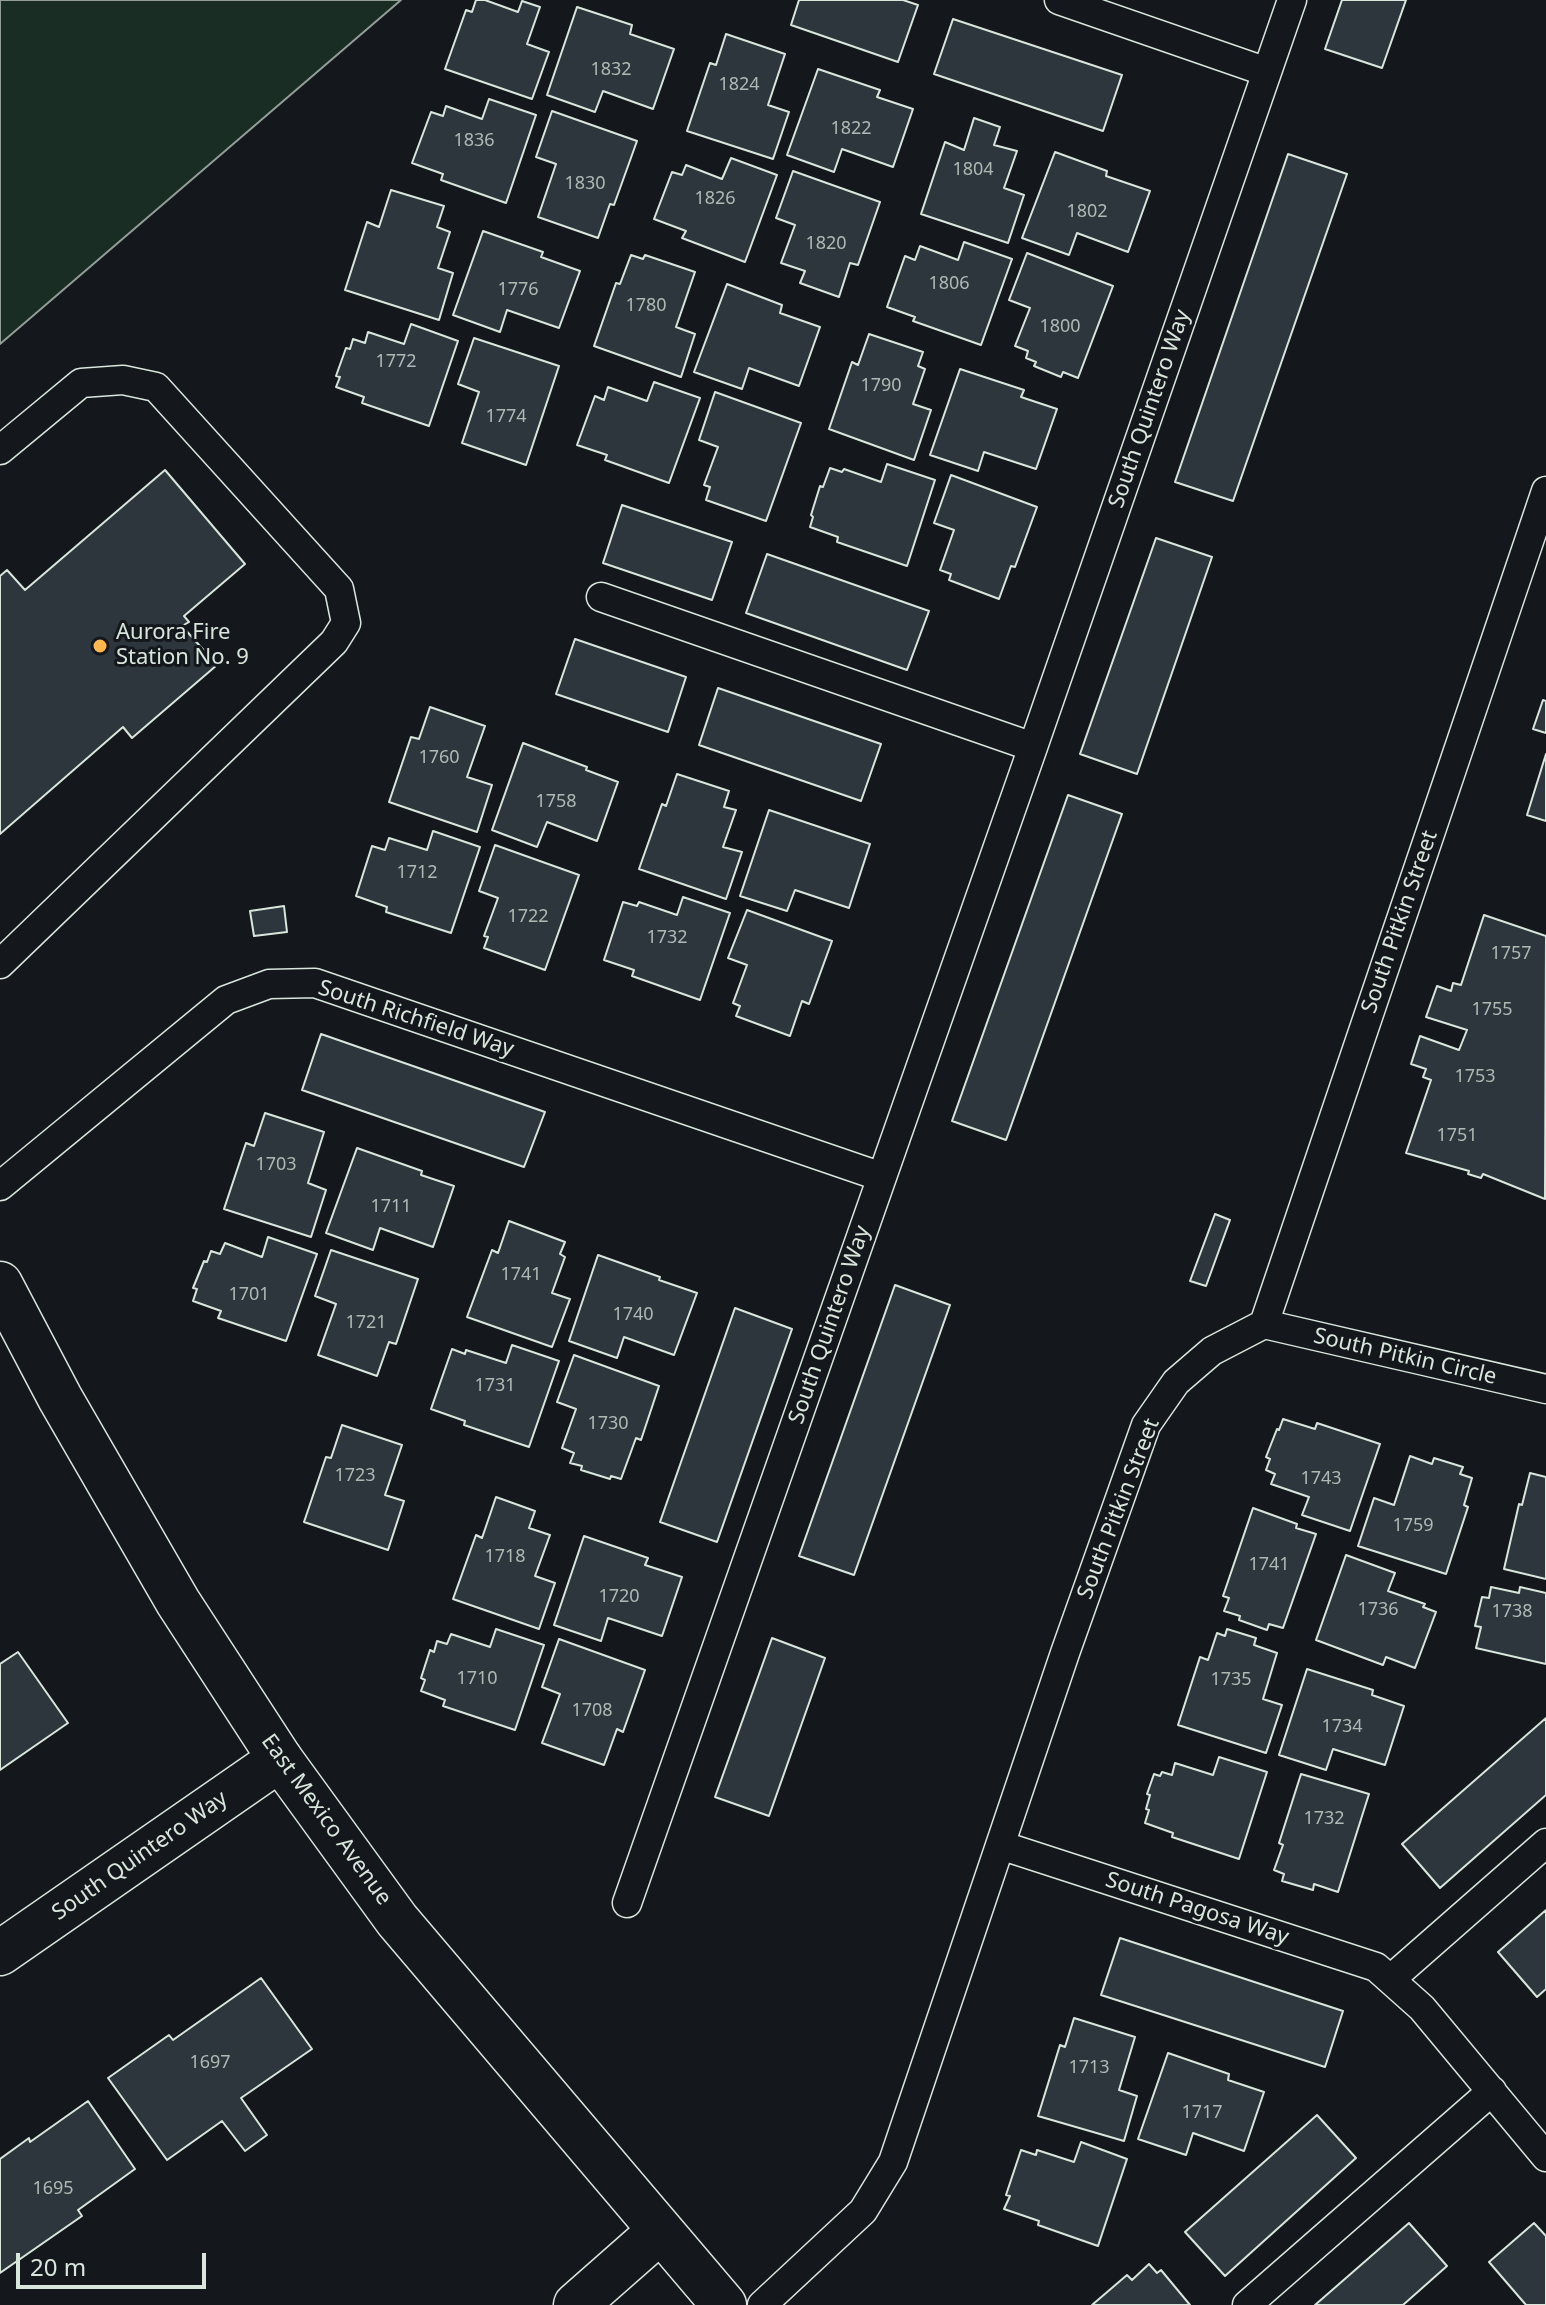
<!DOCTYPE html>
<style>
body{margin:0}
#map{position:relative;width:1546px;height:2305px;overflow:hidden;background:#14181c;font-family:"Noto Sans",sans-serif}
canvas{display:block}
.scale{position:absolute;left:16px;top:2253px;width:190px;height:36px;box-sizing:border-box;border:4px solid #d8e6dc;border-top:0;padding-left:10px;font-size:24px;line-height:28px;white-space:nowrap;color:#d8e6dc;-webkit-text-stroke:6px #14181c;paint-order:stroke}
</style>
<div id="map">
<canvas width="1546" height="2305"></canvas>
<div class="scale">20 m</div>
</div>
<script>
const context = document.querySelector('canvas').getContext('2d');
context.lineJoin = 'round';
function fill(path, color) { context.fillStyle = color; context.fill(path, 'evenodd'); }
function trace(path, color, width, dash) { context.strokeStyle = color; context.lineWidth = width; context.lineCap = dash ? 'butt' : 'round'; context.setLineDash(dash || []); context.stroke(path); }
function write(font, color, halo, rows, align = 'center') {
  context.font = font + ' "Noto Sans",sans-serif'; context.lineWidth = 6; context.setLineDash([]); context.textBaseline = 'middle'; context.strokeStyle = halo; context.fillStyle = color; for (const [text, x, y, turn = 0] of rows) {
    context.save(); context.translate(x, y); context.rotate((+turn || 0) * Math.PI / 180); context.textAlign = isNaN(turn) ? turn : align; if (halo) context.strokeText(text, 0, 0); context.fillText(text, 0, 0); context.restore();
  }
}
const green = new Path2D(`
 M 0,0 L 401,0 L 0,344 Z`);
const building = new Path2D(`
 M 476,0 L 485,0 L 518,12 L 522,1 L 540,7 L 527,44 L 549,52 L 532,99 L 445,69 L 466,10 L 472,12 Z
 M 799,0 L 903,0 L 918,5 L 898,62 L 791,25 Z
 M 1342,0 L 1406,0 L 1382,68 L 1325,49 Z
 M 577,7 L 632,25 L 630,34 L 674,49 L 653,109 L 603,91 L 595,112 L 547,95 Z
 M 953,19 L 1122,75 L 1103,131 L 934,74 Z
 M 726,34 L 785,54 L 768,105 L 789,112 L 773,159 L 687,131 L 710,63 L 716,65 Z
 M 818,69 L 880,90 L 877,97 L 913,109 L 893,167 L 842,149 L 834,172 L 787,155 Z
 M 489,99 L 536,115 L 506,203 L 441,180 L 443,174 L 412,163 L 431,112 L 443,116 L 446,106 L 482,119 Z
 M 552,111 L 637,141 L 614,205 L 610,204 L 598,238 L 538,217 L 556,164 L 536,157 Z
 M 974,118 L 1000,127 L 994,145 L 1017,151 L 1004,188 L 1024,195 L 1008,243 L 921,214 L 945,142 L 964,150 Z
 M 1055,152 L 1107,171 L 1106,176 L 1150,191 L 1128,252 L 1077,233 L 1069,255 L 1022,238 Z
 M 1288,154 L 1347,174 L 1233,501 L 1175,482 Z
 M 731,158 L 777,175 L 745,262 L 682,238 L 686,231 L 654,219 L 672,172 L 682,175 L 686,165 L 722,179 Z
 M 793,171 L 880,202 L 858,265 L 850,263 L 839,297 L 800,283 L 805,271 L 781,263 L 795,225 L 776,218 Z
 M 391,190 L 444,206 L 437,227 L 450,232 L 438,268 L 453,273 L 439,320 L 345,290 L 367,222 L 379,227 Z
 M 483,231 L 543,252 L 541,257 L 580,271 L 559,328 L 507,310 L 500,332 L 453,315 Z
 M 964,242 L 1012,259 L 981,345 L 913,321 L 915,317 L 887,307 L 905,256 L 915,260 L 920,246 L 958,260 Z
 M 1027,253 L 1113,286 L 1078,378 L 1063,372 L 1061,377 L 1034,366 L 1036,362 L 1026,358 L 1028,351 L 1015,346 L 1030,308 L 1009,300 Z
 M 631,255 L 643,259 L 645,255 L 695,272 L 676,327 L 695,334 L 681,377 L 594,346 L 616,283 L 620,284 Z
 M 727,284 L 782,305 L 780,313 L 820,327 L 799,386 L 749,368 L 742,389 L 694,372 Z
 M 411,324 L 458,341 L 429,426 L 362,403 L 364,397 L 336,387 L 340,377 L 336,376 L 346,348 L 350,349 L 353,339 L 365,343 L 368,332 L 404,344 Z
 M 869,334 L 923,352 L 918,366 L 925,369 L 913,404 L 931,410 L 914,460 L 829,429 L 852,362 L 858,365 Z
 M 474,338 L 559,366 L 526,465 L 462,443 L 479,392 L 458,384 Z
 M 960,369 L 1024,390 L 1021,397 L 1057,409 L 1036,469 L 984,452 L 978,471 L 930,455 Z
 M 654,382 L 700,398 L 669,483 L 605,460 L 607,455 L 577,445 L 595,396 L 604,400 L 608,387 L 647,401 Z
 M 715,392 L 801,423 L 766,521 L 706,500 L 710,487 L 704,485 L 718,447 L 699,440 Z
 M 887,464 L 935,480 L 907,566 L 837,542 L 838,537 L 810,527 L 813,517 L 811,515 L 820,486 L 823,487 L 830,468 L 842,472 L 844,469 L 881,482 Z
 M 165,470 L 245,564 L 184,616 L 189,622 L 182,626 L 217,665 L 132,738 L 123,727 L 0,834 L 0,576 L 7,570 L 25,590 Z
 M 951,475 L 1037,507 L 1015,567 L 1011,566 L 999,599 L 949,580 L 951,574 L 940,570 L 954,530 L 934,523 Z
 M 622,505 L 732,542 L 712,600 L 603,563 Z
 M 1156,538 L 1212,557 L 1137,774 L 1080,754 Z
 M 767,554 L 929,611 L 907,670 L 746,613 Z
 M 575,639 L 686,677 L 668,732 L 556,694 Z
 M 718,688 L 881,744 L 861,801 L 699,745 Z
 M 1543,700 L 1546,701 L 1546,733 L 1533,729 Z
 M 430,707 L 485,726 L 467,777 L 492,785 L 477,832 L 389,802 L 411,737 L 419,739 Z
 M 523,743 L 587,767 L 586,770 L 618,782 L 597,841 L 547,822 L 537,847 L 492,830 Z
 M 1546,754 L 1546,821 L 1527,815 Z
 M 677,774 L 729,791 L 724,807 L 736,810 L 723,847 L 742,852 L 726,899 L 639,869 L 662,804 L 666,806 Z
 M 1068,795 L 1122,814 L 1006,1140 L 952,1121 Z
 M 769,810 L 870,844 L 849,908 L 795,890 L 787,911 L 740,896 Z
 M 433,831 L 480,847 L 451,933 L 386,912 L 387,907 L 356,896 L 372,846 L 385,850 L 389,838 L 427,850 Z
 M 495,845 L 579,875 L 545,970 L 484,948 L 488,937 L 484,936 L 498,898 L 479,891 Z
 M 683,897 L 730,913 L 700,1000 L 632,976 L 634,970 L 604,960 L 623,902 L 637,906 L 639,902 L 677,915 Z
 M 284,906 L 287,932 L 254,936 L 250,911 Z
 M 747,910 L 832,941 L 809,1004 L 802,1001 L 790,1036 L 736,1016 L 740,1006 L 733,1003 L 747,965 L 728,958 Z
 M 1484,915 L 1546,936 L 1545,1199 L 1483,1174 L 1481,1178 L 1468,1174 L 1469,1171 L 1406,1153 L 1431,1080 L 1423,1077 L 1426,1069 L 1411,1064 L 1420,1036 L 1459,1050 L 1467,1030 L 1426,1017 L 1437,986 L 1451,991 L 1453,983 L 1461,985 Z
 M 321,1034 L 545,1112 L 524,1167 L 302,1090 Z
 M 265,1113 L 324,1132 L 308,1183 L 326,1190 L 311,1237 L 224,1209 L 246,1143 L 254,1146 Z
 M 357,1148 L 422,1171 L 421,1175 L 454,1186 L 433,1247 L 380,1228 L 373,1250 L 326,1233 Z
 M 1215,1214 L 1230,1220 L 1206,1286 L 1190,1281 Z
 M 509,1221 L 565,1242 L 560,1254 L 565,1257 L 552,1293 L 570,1299 L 552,1347 L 467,1317 L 492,1250 L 498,1253 Z
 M 268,1237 L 317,1254 L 286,1341 L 218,1318 L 221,1311 L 193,1301 L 197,1289 L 193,1288 L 204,1261 L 207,1262 L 211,1251 L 220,1254 L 225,1243 L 262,1257 Z
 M 331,1250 L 418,1279 L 396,1344 L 389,1342 L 377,1376 L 318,1355 L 336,1304 L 315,1296 Z
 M 598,1255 L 660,1277 L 659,1280 L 697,1293 L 674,1355 L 624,1337 L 617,1358 L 569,1341 Z
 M 895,1285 L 950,1305 L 854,1575 L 799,1556 Z
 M 735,1308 L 792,1329 L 717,1542 L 660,1522 Z
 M 512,1345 L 559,1361 L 529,1447 L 464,1425 L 465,1421 L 431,1409 L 452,1349 L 465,1354 L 466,1350 L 506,1363 Z
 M 574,1355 L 659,1386 L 641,1440 L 636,1438 L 621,1479 L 611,1476 L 610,1479 L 581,1470 L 582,1466 L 570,1463 L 574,1453 L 562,1448 L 576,1409 L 557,1402 Z
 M 1283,1419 L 1315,1429 L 1317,1423 L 1380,1444 L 1350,1531 L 1302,1515 L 1309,1497 L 1271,1484 L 1275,1474 L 1266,1470 L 1270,1459 L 1266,1457 L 1277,1429 L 1279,1430 Z
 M 342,1425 L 402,1445 L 385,1495 L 404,1501 L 388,1550 L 304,1522 L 326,1457 L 331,1458 Z
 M 1410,1456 L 1432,1464 L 1434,1458 L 1463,1467 L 1460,1474 L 1472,1478 L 1464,1505 L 1468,1507 L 1446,1574 L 1358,1546 L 1374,1498 L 1394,1505 Z
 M 1530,1473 L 1546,1477 L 1546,1579 L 1504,1569 L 1519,1504 L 1522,1505 Z
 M 496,1497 L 535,1511 L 529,1528 L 550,1535 L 535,1576 L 555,1583 L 539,1629 L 453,1599 L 476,1535 L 482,1538 Z
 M 1253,1508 L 1297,1524 L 1296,1528 L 1316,1534 L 1283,1628 L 1269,1624 L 1267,1630 L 1239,1620 L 1240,1616 L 1224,1611 L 1229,1598 L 1223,1596 Z
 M 584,1536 L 648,1558 L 645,1565 L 682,1577 L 662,1636 L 608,1618 L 601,1641 L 554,1625 Z
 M 1346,1555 L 1395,1573 L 1388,1591 L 1425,1604 L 1423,1607 L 1436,1612 L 1415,1668 L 1386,1657 L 1383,1665 L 1316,1640 Z
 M 1491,1587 L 1519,1593 L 1520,1587 L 1546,1593 L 1546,1664 L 1476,1648 L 1481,1627 L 1475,1626 L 1482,1597 L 1489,1598 Z
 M 496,1629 L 544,1645 L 515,1730 L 443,1706 L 445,1700 L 421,1691 L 425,1680 L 421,1678 L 430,1650 L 434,1652 L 437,1641 L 447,1644 L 451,1634 L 490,1647 Z
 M 1227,1629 L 1256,1638 L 1254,1645 L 1277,1653 L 1263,1699 L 1282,1705 L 1266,1753 L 1178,1725 L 1200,1657 L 1208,1660 L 1217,1633 L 1225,1636 Z
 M 772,1638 L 825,1658 L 769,1816 L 715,1797 Z
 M 559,1639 L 645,1670 L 623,1732 L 617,1729 L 604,1765 L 542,1743 L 560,1694 L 542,1687 Z
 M 18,1652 L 68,1723 L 0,1770 L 0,1664 Z
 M 1307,1669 L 1373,1690 L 1372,1695 L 1404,1706 L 1385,1765 L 1333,1749 L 1326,1770 L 1279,1755 Z
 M 1546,1718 L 1546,1795 L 1440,1888 L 1402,1844 Z
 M 1219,1757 L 1267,1772 L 1239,1859 L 1172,1837 L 1173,1833 L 1145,1823 L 1149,1810 L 1146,1809 L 1150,1795 L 1147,1794 L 1154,1774 L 1160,1776 L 1162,1772 L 1172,1775 L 1175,1763 L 1213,1775 Z
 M 1301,1774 L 1369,1794 L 1338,1892 L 1314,1884 L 1313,1890 L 1282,1881 L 1284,1874 L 1274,1870 L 1283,1845 L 1279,1843 Z
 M 1546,1910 L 1546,1989 L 1537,1997 L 1498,1952 Z
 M 1120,1938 L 1343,2011 L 1325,2067 L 1101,1995 Z
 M 261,1978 L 312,2049 L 241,2098 L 267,2135 L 245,2151 L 222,2121 L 167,2160 L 108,2078 L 169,2035 L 173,2040 Z
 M 1074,2018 L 1135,2037 L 1119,2090 L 1137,2096 L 1124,2141 L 1038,2116 L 1060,2045 L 1065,2047 Z
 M 1168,2053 L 1229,2074 L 1228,2080 L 1264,2092 L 1244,2151 L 1193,2133 L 1186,2155 L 1138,2139 Z
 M 88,2101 L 135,2169 L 78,2210 L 82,2216 L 0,2273 L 0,2159 L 29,2138 L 30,2142 Z
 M 1317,2115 L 1356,2158 L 1225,2276 L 1185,2232 Z
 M 1081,2142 L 1127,2159 L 1098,2246 L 1038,2225 L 1039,2221 L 1004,2209 L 1010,2196 L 1006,2195 L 1021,2150 L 1036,2155 L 1037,2150 L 1074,2162 Z
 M 1409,2223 L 1447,2266 L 1403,2305 L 1315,2305 Z
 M 1534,2223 L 1546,2236 L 1546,2305 L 1526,2305 L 1489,2262 Z
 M 1149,2264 L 1157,2273 L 1161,2270 L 1190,2305 L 1092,2305 L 1127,2275 L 1132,2280 Z`);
const lane = new Path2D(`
 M 1059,0 L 1267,72
 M 0,450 L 81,383 L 123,380 L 156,387 L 339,589 L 346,623 L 334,642 L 0,964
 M 601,597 L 1033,747
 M 0,1186 L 226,1000 L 269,984 L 315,983 L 882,1177
 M 1264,1324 L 1546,1389
 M 1000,1845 L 1376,1967 L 1422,2008 L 1546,2157
 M 627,1903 L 1033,747 L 1292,0
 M 1392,1978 L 1546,1843
 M 762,2305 L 863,2211 L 893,2162 L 1065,1653 L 1146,1425 L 1176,1382 L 1212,1351 L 1264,1324 L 1546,491
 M 1247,2305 L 1492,2091`);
const street = new Path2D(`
 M 0,1953 L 280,1759
 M 576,2305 L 660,2231`);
const secondary = new Path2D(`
 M 0,1284 L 60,1398 L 178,1602 L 280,1759 L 397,1920 L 724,2305`);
const markers = [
 [100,646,8,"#ffb74d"]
];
const numberNames = [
 ["1832",611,70],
 ["1824",739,85],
 ["1822",851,129],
 ["1836",474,141],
 ["1804",973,170],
 ["1830",585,184],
 ["1826",715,199],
 ["1802",1087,212],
 ["1820",826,244],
 ["1806",949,284],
 ["1776",518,290],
 ["1780",646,306],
 ["1800",1060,327],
 ["1772",396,362],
 ["1790",881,386],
 ["1774",506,417],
 ["1760",439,758],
 ["1758",556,802],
 ["1712",417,873],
 ["1722",528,917],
 ["1732",667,938],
 ["1757",1511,954],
 ["1755",1492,1010],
 ["1753",1475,1077],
 ["1751",1457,1136],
 ["1703",276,1165],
 ["1711",391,1207],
 ["1741",521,1275],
 ["1701",249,1295],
 ["1740",633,1315],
 ["1721",366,1323],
 ["1731",495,1386],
 ["1730",608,1424],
 ["1723",355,1476],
 ["1743",1321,1479],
 ["1759",1413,1526],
 ["1718",505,1557],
 ["1741",1269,1565],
 ["1720",619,1597],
 ["1736",1378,1610],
 ["1738",1512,1612],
 ["1710",477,1679],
 ["1735",1231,1680],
 ["1708",592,1711],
 ["1734",1342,1727],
 ["1732",1324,1819],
 ["1697",210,2063],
 ["1713",1089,2068],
 ["1717",1202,2113],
 ["1695",53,2189]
];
const streetNames = [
 ["South Quintero Way",1150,409,-71],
 ["South Pitkin Street",1400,922,-71],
 ["South Richfield Way",416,1019,18],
 ["South Quintero Way",830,1325,-71],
 ["South Pitkin Circle",1405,1357,13],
 ["South Pitkin Street",1119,1509,-69],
 ["East Mexico Avenue",326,1820,54],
 ["South Quintero Way",140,1856,-35],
 ["South Pagosa Way",1197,1909,18]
];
const poiNames = [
 ["Aurora Fire",116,633],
 ["Station No. 9",116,658]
];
fill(green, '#1a2d24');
trace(green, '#939e99', 2);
fill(building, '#2c363c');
trace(building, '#d8e6dc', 2);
trace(lane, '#d8e6dc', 31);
trace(street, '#d8e6dc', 47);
trace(secondary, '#d8e6dc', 47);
trace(lane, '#14181c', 28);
trace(street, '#14181c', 44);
trace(secondary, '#14181c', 44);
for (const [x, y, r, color] of markers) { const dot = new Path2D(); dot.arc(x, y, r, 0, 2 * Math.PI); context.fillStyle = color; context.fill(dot); trace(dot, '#14181c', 3); }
write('18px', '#adbab4', null, numberNames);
write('22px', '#d8e6dc', '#14181c', streetNames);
write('22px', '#d8e6dc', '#14181c', poiNames, 'left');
</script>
